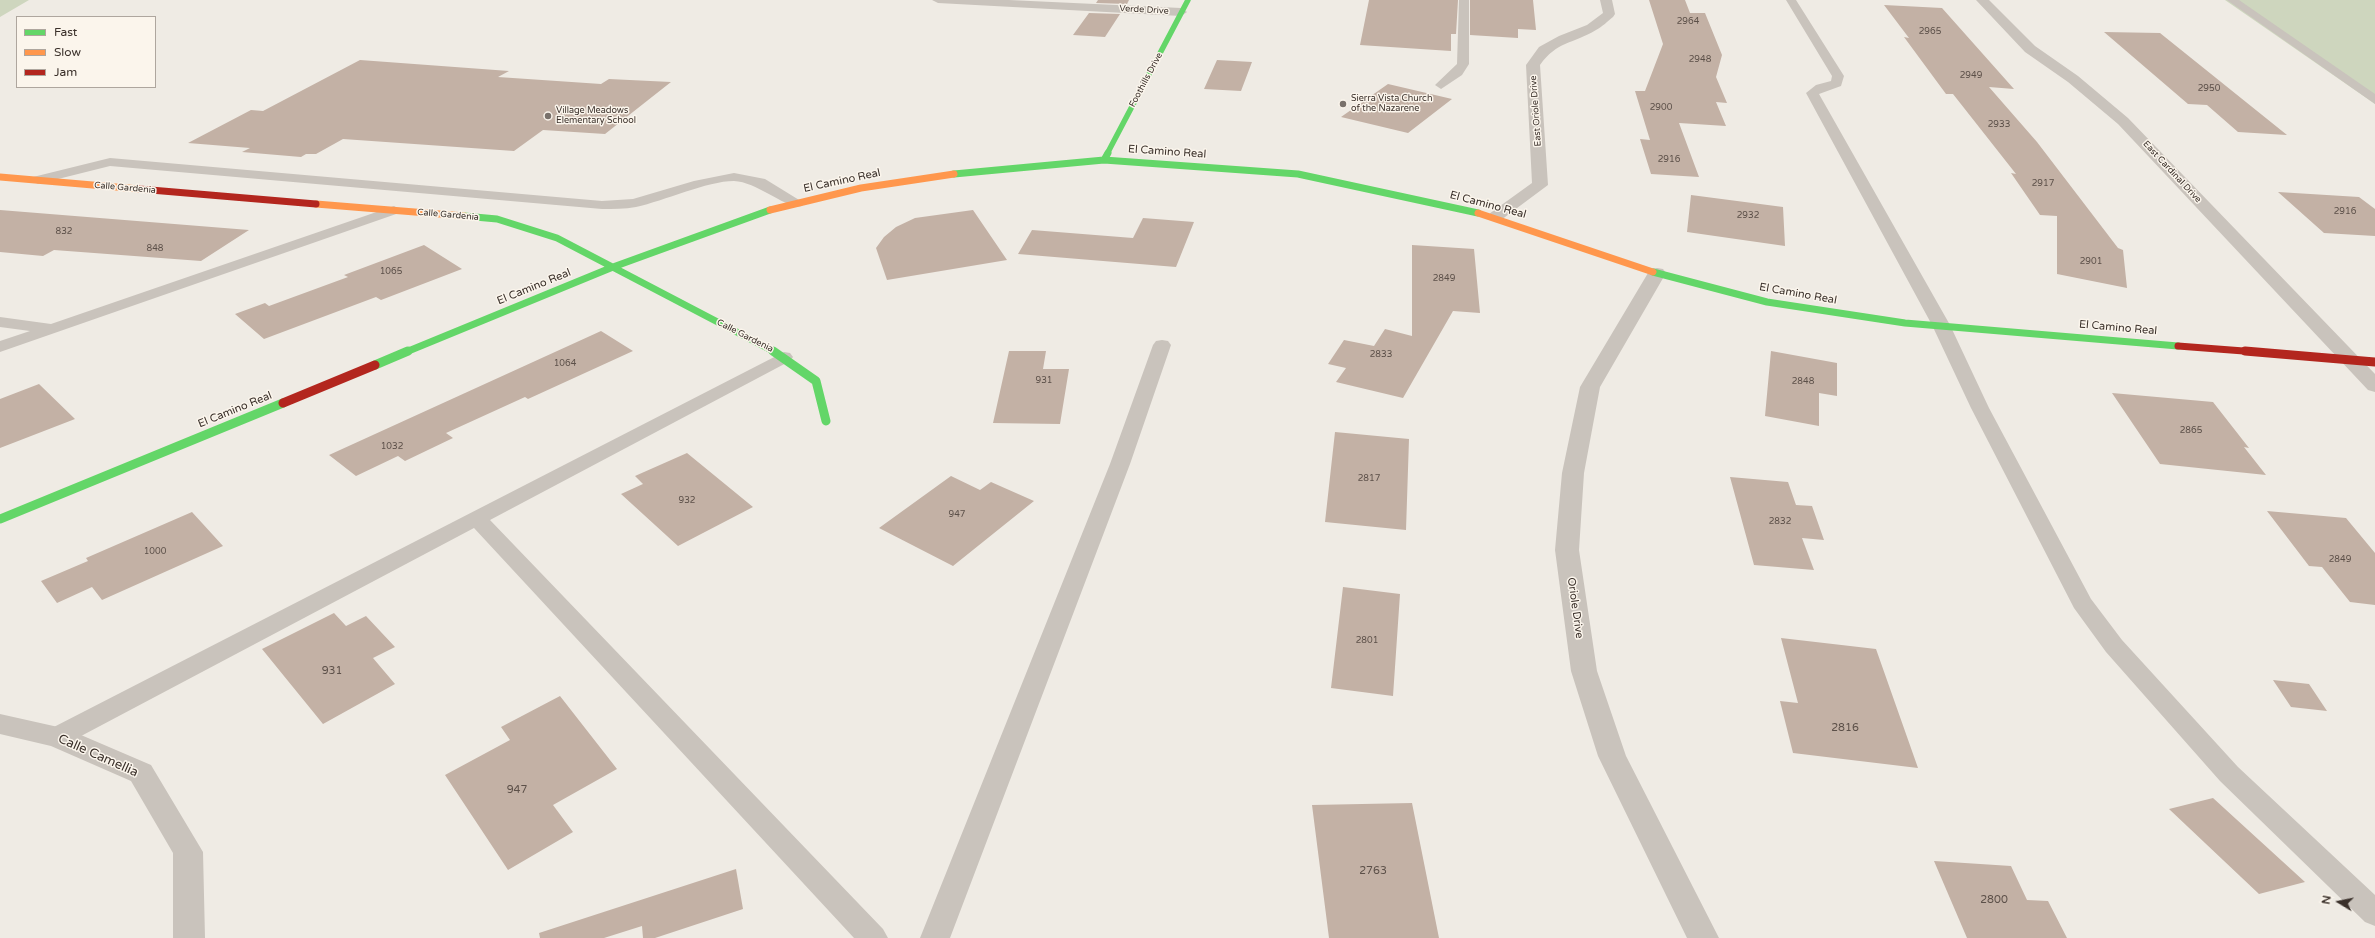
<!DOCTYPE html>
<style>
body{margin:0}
#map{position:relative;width:2375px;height:938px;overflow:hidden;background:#efebe4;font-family:"Varela Round",sans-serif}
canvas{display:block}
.legend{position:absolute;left:16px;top:16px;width:140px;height:72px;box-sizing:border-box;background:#fbf5ec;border:1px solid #aea69e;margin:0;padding:5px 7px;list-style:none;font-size:12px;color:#3a302a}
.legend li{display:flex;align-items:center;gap:8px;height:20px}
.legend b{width:20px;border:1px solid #aea69e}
.north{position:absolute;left:2319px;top:882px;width:40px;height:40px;-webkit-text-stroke:3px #fbf5ec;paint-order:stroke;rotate:280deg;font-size:11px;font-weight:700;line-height:16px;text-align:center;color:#3a302a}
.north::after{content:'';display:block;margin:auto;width:14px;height:18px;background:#3a302a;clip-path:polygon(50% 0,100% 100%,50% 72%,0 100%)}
</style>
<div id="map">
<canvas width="2375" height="938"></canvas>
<ul class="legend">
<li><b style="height:5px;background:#63d668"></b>Fast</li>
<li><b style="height:5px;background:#ff974d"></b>Slow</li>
<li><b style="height:5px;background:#b3261e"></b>Jam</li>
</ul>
<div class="north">N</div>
</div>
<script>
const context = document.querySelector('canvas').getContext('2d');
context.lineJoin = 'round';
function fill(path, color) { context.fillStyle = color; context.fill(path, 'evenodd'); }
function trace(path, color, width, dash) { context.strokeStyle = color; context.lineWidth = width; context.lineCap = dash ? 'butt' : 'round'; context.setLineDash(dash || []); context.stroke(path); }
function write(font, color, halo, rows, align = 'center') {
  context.font = font + ' "Varela Round",sans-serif'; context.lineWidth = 3; context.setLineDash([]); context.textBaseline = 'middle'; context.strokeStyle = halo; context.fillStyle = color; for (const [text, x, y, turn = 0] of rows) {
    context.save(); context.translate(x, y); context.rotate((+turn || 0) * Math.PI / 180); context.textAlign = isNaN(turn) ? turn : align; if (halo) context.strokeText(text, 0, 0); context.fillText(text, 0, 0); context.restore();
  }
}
const green = new Path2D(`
 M 0,0 L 29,0 L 0,17 Z
 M 2225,0 L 2375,0 L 2375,104 Z`);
const building = new Path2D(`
 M 1098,0 L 1129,0 L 1127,4 L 1096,3 Z
 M 1369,0 L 1458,0 L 1456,34 L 1451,34 L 1451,51 L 1360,45 Z
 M 1470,0 L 1533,0 L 1536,30 L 1518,29 L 1518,38 L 1470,35 Z
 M 1649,0 L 1685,0 L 1690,13 L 1705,13 L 1722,55 L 1716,77 L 1727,103 L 1716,102 L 1726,126 L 1679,123 L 1699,177 L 1651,174 L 1640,139 L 1650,140 L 1635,91 L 1645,91 L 1663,44 Z
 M 1884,5 L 1942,8 L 2014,89 L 1989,87 L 2037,142 L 2118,248 L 2123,250 L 2127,288 L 2057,274 L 2057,216 L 2040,215 L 2011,173 L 2016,174 L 1953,94 L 1946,94 L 1904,37 L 1909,38 Z
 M 1089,13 L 1120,14 L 1105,37 L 1073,35 Z
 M 2104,32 L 2160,33 L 2287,135 L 2238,132 L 2207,105 L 2188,104 Z
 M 360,60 L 509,71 L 498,77 L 601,84 L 609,79 L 671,82 L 605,134 L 543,130 L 514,151 L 343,139 L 316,154 L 306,154 L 301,157 L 242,152 L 250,148 L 188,143 L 251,110 L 263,111 Z
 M 1217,60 L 1252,62 L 1241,91 L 1204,89 Z
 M 1388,84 L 1452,99 L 1408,133 L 1341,117 Z
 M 2278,192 L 2359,197 L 2375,209 L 2375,236 L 2324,233 Z
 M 1691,195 L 1783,207 L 1785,246 L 1687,232 Z
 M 0,210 L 249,230 L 201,261 L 54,250 L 43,256 L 0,252 Z
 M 973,210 L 1007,260 L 887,280 L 876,248 L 884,237 L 896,227 L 915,218 Z
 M 1143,218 L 1194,222 L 1176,267 L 1018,254 L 1032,230 L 1133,238 Z
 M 424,245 L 462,269 L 381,300 L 376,297 L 264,339 L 235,314 L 265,303 L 269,306 L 348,277 L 344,275 Z
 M 1412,245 L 1474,249 L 1480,313 L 1453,311 L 1403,398 L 1336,382 L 1346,368 L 1328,364 L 1344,340 L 1374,346 L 1385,329 L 1412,336 Z
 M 601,331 L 633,351 L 528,399 L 525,397 L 446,433 L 453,438 L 405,461 L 398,456 L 356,476 L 329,455 Z
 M 1009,351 L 1046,351 L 1043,369 L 1069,369 L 1060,424 L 993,423 Z
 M 1771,351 L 1837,363 L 1837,396 L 1819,393 L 1819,426 L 1765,416 Z
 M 39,384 L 75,419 L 0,448 L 0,399 Z
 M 2112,393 L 2213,402 L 2249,448 L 2244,447 L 2266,475 L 2160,464 Z
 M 1335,432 L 1409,439 L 1406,530 L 1325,522 Z
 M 687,453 L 753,507 L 678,546 L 621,494 L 643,484 L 635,476 Z
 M 951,476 L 980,490 L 991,482 L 1034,501 L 953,566 L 879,528 Z
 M 1730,477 L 1788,482 L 1796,505 L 1812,506 L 1824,540 L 1802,538 L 1814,570 L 1754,565 Z
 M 2267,511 L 2346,518 L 2375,553 L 2375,605 L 2350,602 L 2322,567 L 2309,566 Z
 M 192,512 L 223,546 L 102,600 L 92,587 L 57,603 L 41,581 L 88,561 L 86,558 Z
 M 1343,587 L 1400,594 L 1393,696 L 1331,688 Z
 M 334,613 L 346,626 L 366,616 L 395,647 L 373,658 L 395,684 L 323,724 L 262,649 Z
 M 1781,638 L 1876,649 L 1918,768 L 1793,753 L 1780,701 L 1798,703 Z
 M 2273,680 L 2309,684 L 2327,711 L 2291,707 Z
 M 560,696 L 617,769 L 553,805 L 573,832 L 508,870 L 445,775 L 510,740 L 501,727 Z
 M 2213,798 L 2305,882 L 2259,894 L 2169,809 Z
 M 1412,803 L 1439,938 L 1329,938 L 1312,805 Z
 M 1934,861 L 2011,866 L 2027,900 L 2048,901 L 2067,938 L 1967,938 Z
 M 736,869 L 743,909 L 655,938 L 643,938 L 642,926 L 604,938 L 540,938 L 539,933 Z`);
const lane = new Path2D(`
 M 1459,0 L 1469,0 L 1469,64 L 1462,75 L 1441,89 L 1435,85 L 1457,64 Z
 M 1786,0 L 1796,0 L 1844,76 L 1841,86 L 1819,94 L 1950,325 L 1989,408 L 2091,599 L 2122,640 L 2238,767 L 2375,895 L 2375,926 L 2365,922 L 2220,781 L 2106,652 L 2074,608 L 1971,408 L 1932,325 L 1806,93 L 1816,85 L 1831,81 L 1832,76 Z
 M 2227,0 L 2239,0 L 2375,94 L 2375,104 Z
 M 110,158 L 602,201 L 633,199 L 694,181 L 734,173 L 765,179 L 804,203 L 802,206 C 787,210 758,182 734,181 C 707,181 664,201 636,207 C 625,209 613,209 602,209 L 110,166 L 38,184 L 31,180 L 33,177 Z
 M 394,206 L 401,210 L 399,213 L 0,352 L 0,341 L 30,331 L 0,327 L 0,317 L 51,324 Z
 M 1162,340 L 1168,341 L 1171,345 L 1130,464 L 950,938 L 920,938 L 1110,464 L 1153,345 L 1156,341 Z
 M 784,352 L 790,353 L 793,357 L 790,361 L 490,520 L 883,929 L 888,938 L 854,938 L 474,528 L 66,744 L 57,747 L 48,744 L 44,737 L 48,730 Z`);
const street = new Path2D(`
 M 932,0 L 1009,0 L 1181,8 L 1187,12 L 1181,16 L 938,3 Z
 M 1600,0 L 1612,0 L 1615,14 L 1613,17 C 1608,21 1602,27 1596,30 C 1573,44 1557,41 1540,65 L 1548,185 L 1501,220 L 1489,220 L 1487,217 L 1489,214 L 1532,183 L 1526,65 L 1539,47 L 1559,36 L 1587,25 L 1603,13 Z
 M 1976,0 L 1989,0 L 2035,46 L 2078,76 L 2128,118 L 2375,374 L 2375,392 L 2368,390 L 2118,124 L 2068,82 L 2025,52 Z
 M 1657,268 L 1663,269 L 1666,273 L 1600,387 L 1584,473 L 1579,550 L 1597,671 L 1626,756 L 1719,938 L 1687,938 L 1598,756 L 1571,671 L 1555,550 L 1562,473 L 1580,387 L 1648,273 L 1651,269 Z
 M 0,714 L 67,729 L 151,765 L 203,852 L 205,938 L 173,938 L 173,853 L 131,781 L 51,746 L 0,734 Z`);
const fastFar2 = new Path2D(`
 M 1107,154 L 1188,0`);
const fastFar1 = new Path2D(`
 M 1104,160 L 1108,153
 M 954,174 L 1104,160 L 1298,174 L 1478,213
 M 464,216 L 497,219 L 557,238 L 775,352
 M 1653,272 L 1767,302 L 1905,323 L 2178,346
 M 406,352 L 613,267 L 770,210`);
const fast = new Path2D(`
 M 773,351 L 816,381 L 826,421
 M 375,365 L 408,351
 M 0,519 L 283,403`);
const slow = new Path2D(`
 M 0,177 L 139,189
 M 316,204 L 464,216
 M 770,210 L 861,188 L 954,174
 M 1478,213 L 1653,272`);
const jamFar1 = new Path2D(`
 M 139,189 L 316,204
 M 2178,346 L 2257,352`);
const jam = new Path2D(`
 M 2245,351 L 2375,362
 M 283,403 L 375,365`);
const markers = [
 [1343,104,4,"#79716b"],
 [548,116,4,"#79716b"]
];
const farStreetnames = [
 ["Verde Drive",1144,10,3],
 ["Foothills Drive",1146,80,-62],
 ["East Oriole Drive",1536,111,-94],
 ["East Cardinal Drive",2172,172,47],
 ["Calle Gardenia",125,188,5],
 ["Calle Gardenia",448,215,5],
 ["Calle Gardenia",745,336,27]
];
const numberNames = [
 ["2964",1688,22],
 ["2965",1930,32],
 ["2948",1700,60],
 ["2949",1971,76],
 ["2950",2209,89],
 ["2900",1661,108],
 ["2933",1999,125],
 ["2916",1669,160],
 ["2917",2043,184],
 ["2916",2345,212],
 ["2932",1748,216],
 ["832",64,232],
 ["848",155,249],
 ["2901",2091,262],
 ["1065",391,272],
 ["2849",1444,279],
 ["2833",1381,355],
 ["1064",565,364],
 ["931",1044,381],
 ["2848",1803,382],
 ["2865",2191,431],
 ["1032",392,447],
 ["2817",1369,479],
 ["932",687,501],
 ["947",957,515],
 ["2832",1780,522],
 ["1000",155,552],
 ["2849",2340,560],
 ["2801",1367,641]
];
const farPoinames = [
 ["Sierra Vista Church",1351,99],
 ["of the Nazarene",1351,109],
 ["Village Meadows",556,111],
 ["Elementary School",556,121]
];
const streetNames = [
 ["El Camino Real",1167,152,4],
 ["El Camino Real",842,181,-12],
 ["El Camino Real",1488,205,15],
 ["El Camino Real",534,287,-22],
 ["El Camino Real",1798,294,10],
 ["El Camino Real",2118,328,5],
 ["El Camino Real",235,410,-22],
 ["Oriole Drive",1575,608,82]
];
const nearNumbernames = [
 ["931",332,671],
 ["2816",1845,728],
 ["947",517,790],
 ["2763",1373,871],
 ["2800",1994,900]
];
const nearStreetnames = [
 ["Calle Camellia",98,756,24]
];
fill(green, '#ced6be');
fill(building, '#c3b1a5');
fill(lane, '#c9c3bc');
fill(street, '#c9c3bc');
trace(fastFar2, '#63d668', 5.5);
trace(fastFar1, '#63d668', 7);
trace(fast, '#63d668', 9);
trace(slow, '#ff974d', 7);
trace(jamFar1, '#b3261e', 7);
trace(jam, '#b3261e', 9);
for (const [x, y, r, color] of markers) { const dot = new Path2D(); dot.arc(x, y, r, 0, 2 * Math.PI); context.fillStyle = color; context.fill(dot); trace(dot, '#fbf5ec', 1.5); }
write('9px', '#3a302a', '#fbf5ec', farStreetnames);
write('9px', '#5c5049', null, numberNames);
write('9px', '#3a302a', '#fbf5ec', farPoinames, 'left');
write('11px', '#3a302a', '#fbf5ec', streetNames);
write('11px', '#5c5049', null, nearNumbernames);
write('13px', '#3a302a', '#fbf5ec', nearStreetnames);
</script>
